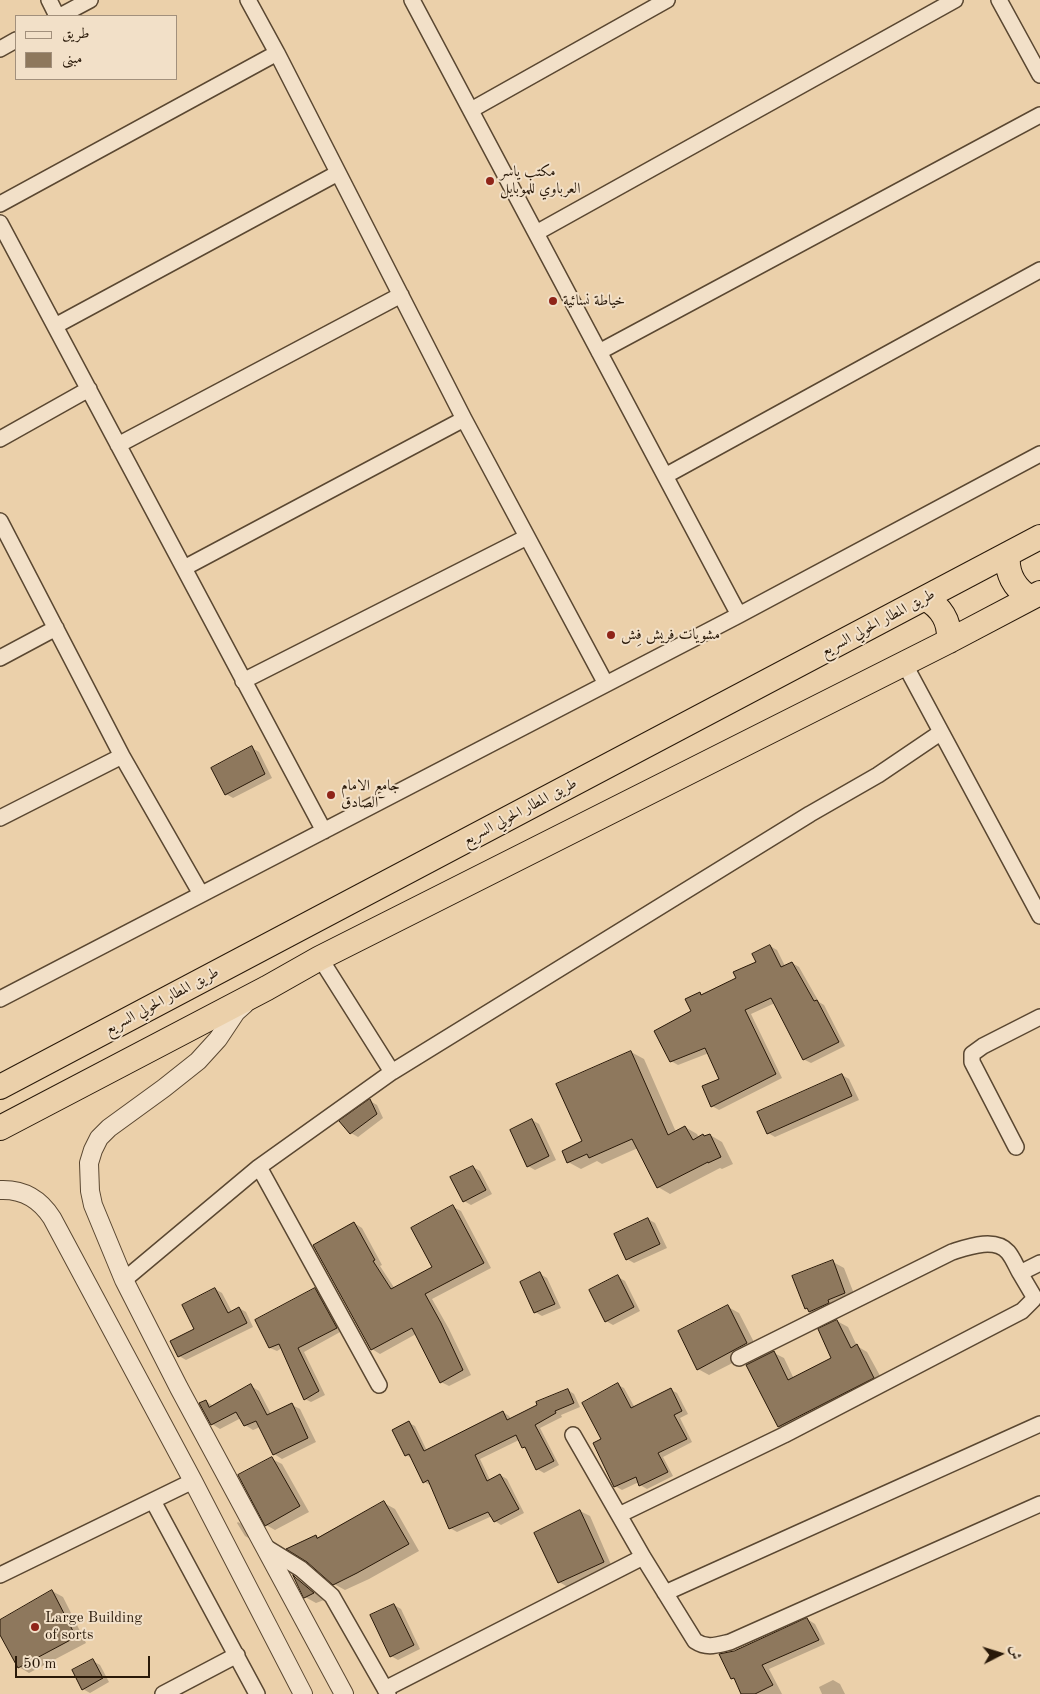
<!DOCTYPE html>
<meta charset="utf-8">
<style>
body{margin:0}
#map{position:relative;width:1040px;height:1694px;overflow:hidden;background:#ebd0aa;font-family:"Old Standard TT",Amiri,serif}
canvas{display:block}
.legend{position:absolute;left:15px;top:15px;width:162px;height:65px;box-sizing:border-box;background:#f2e0c8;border:1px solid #a2907c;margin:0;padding:6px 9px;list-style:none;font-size:15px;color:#291909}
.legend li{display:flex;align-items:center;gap:10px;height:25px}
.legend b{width:25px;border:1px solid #a2907c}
.north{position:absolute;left:975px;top:1629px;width:50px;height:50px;-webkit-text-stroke:4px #f2e0c8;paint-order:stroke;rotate:85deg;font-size:14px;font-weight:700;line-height:20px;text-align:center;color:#291909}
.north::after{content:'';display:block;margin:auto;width:18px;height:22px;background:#291909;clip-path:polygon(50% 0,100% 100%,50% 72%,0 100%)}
.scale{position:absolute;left:15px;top:1656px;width:135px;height:22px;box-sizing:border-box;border:2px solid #291909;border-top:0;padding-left:6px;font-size:15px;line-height:18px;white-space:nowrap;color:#291909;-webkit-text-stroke:4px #f2e0c8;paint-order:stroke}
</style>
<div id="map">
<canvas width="1040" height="1694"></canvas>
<ul class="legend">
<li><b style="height:6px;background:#f2e0c8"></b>طريق</li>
<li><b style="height:14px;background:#8e785d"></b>مبنى</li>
</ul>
<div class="north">ش</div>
<div class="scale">50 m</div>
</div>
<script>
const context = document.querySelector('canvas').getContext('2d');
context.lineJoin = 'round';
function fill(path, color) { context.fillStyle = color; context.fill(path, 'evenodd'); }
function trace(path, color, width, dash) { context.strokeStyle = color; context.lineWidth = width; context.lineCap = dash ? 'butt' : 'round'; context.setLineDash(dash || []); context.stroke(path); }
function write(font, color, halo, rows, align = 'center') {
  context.font = font + ' "Old Standard TT",Amiri,serif'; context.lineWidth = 4; context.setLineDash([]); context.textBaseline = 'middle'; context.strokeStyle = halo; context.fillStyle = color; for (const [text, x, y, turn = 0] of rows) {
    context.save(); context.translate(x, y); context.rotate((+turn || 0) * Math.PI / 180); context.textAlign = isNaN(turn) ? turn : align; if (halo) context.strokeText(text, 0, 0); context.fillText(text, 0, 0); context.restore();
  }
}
const shadow = new Path2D(`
 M 252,748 L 259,752 L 272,778 L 233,798 L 226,794 Z
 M 770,946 L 777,950 L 785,966 L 792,963 L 799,967 L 819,1002 L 824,1005 L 845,1046 L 811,1063 L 803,1059 L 775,1003 L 751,1014 L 782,1078 L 719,1110 L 712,1106 L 721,1080 L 709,1053 L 678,1065 L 671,1061 L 700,994 L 703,996 L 738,979 L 758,962 Z
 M 631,1052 L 644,1059 L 676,1132 L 685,1127 L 697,1134 L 699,1138 L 710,1135 L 722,1142 L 733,1164 L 722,1169 L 720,1168 L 670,1194 L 658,1187 L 638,1148 L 602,1164 L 597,1161 L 581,1169 L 568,1162 L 563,1152 L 583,1142 Z
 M 842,1075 L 849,1079 L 859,1100 L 775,1137 L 768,1133 Z
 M 370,1101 L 377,1105 L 383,1118 L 358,1137 L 351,1133 Z
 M 532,1120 L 539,1124 L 556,1160 L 535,1170 L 528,1166 Z
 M 473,1167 L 480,1171 L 492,1194 L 471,1205 L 464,1201 Z
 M 453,1207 L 461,1211 L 491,1268 L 432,1299 L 449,1329 L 471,1375 L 449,1386 L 441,1382 L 416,1334 L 380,1354 L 372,1349 L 354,1223 L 362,1228 L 382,1265 L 380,1266 L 395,1289 L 434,1267 Z
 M 648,1219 L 655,1223 L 667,1248 L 634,1263 L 627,1259 Z
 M 833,1262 L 844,1268 L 856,1299 L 821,1318 L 806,1308 Z
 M 540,1274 L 547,1278 L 561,1308 L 542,1316 L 535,1312 Z
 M 618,1277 L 625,1281 L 640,1311 L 613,1325 L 606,1321 Z
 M 215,1289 L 222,1293 L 232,1312 L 239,1308 L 246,1312 L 253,1327 L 186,1360 L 179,1356 L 196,1330 Z
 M 315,1289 L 321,1293 L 342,1331 L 304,1352 L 325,1395 L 311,1402 L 305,1399 L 282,1348 L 277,1351 L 270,1348 L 256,1321 Z
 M 728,1307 L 739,1313 L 758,1350 L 709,1375 L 698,1369 Z
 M 837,1321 L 848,1327 L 857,1346 L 867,1352 L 884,1383 L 789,1433 L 779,1427 L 774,1353 L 784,1358 L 794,1379 L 833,1358 Z
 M 618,1385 L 624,1388 L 635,1408 L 671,1390 L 677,1393 L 688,1414 L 680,1418 L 692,1442 L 663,1457 L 673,1476 L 647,1489 L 640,1485 L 639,1482 L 622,1490 L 615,1486 L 595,1443 L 602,1439 Z
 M 251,1386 L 259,1391 L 271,1414 L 292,1405 L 300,1409 L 316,1442 L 282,1459 L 274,1454 L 260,1427 L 253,1430 L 245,1425 L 241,1418 L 220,1429 L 212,1424 L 206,1401 L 213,1406 Z
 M 568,1390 L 574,1394 L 580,1407 L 561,1415 L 562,1417 L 540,1428 L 559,1465 L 544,1473 L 537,1469 L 528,1450 L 523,1447 L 519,1440 L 480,1459 L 490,1480 L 500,1475 L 507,1479 L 524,1513 L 501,1525 L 495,1521 L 492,1516 L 457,1532 L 450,1528 L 432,1486 L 424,1482 L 413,1459 L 406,1455 L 409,1423 L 415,1426 L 427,1451 L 503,1412 L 509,1416 L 511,1419 Z
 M 272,1459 L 282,1464 L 309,1512 L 275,1530 L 266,1525 Z
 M 384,1503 L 395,1509 L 419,1551 L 369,1579 L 345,1590 L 334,1584 L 316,1536 L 320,1538 Z
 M 580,1511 L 590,1516 L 612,1567 L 568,1587 L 559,1582 Z
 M 238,1522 L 245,1526 L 252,1540 L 245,1536 L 237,1523 Z
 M 296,1578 L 304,1583 L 324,1600 L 316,1603 L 305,1597 Z
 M 52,1591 L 63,1597 L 86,1643 L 29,1673 L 19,1667 L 0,1632 L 0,1621 Z
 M 394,1605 L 401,1609 L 420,1649 L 398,1660 L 391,1656 Z
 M 807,1619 L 815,1624 L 825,1644 L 769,1669 L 782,1694 L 744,1694 L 737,1681 L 732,1678 L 734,1652 Z
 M 93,1661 L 100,1665 L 109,1682 L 90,1693 L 83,1689 Z
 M 833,1680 L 840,1684 L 845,1694 L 822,1694 L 819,1687 Z`);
const building = new Path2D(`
 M 252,746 L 265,774 L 225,795 L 211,768 Z
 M 770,945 L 781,967 L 792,962 L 814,1001 L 817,1000 L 839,1042 L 803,1060 L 771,998 L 745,1010 L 776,1074 L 711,1107 L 702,1086 L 719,1079 L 705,1048 L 670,1062 L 654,1031 L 691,1011 L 685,999 L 700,992 L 701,995 L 736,978 L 733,972 L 756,962 L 752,954 Z
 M 631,1051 L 668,1135 L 685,1126 L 693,1140 L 703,1134 L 704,1136 L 710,1134 L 721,1157 L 708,1163 L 708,1162 L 657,1188 L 632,1139 L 589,1158 L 587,1154 L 567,1163 L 562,1151 L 582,1141 L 556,1084 Z
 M 842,1074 L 852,1096 L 767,1134 L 757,1112 Z
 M 370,1099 L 377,1114 L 350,1134 L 339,1121 Z
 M 532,1119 L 549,1156 L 527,1167 L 510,1130 Z
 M 473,1166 L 486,1190 L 463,1202 L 450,1177 Z
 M 453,1205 L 484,1263 L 425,1294 L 441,1323 L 463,1370 L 440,1383 L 412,1328 L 371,1350 L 313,1245 L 354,1222 L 375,1260 L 373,1261 L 391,1289 L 432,1267 L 411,1228 Z
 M 648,1218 L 660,1244 L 626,1260 L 614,1234 Z
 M 833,1260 L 845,1293 L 828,1300 L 829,1303 L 809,1312 L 807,1308 L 805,1309 L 792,1276 Z
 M 540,1272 L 555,1304 L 534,1313 L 520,1282 Z
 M 618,1275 L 634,1307 L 605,1322 L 589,1290 Z
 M 215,1288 L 228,1313 L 239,1307 L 247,1323 L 178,1357 L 170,1341 L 194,1329 L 182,1305 Z
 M 315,1288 L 337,1328 L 298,1348 L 319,1391 L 304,1400 L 279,1344 L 269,1348 L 255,1320 Z
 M 728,1305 L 747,1343 L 697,1370 L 678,1331 Z
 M 837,1320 L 851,1348 L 857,1344 L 874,1378 L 778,1427 L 746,1365 L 774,1351 L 788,1380 L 831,1358 L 818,1329 Z
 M 618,1383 L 631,1408 L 671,1388 L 682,1411 L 674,1415 L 687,1439 L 658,1453 L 668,1472 L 639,1486 L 636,1477 L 614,1487 L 593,1443 L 601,1439 L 582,1403 Z
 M 251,1384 L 267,1415 L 292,1403 L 308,1438 L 273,1455 L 256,1421 L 244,1426 L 236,1412 L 211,1425 L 199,1403 L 206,1400 L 209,1407 Z
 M 568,1389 L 574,1403 L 555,1411 L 556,1413 L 535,1425 L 554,1461 L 536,1470 L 525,1447 L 522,1448 L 516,1435 L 475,1455 L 487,1481 L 500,1474 L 519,1509 L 494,1522 L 488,1512 L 449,1529 L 428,1480 L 423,1483 L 409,1454 L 405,1456 L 392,1430 L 409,1421 L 424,1451 L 503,1411 L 507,1420 L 537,1405 L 536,1402 Z
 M 272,1457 L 300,1506 L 265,1526 L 238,1475 Z
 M 384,1501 L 409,1544 L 357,1573 L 333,1585 L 307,1562 L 286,1549 L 316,1535 L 317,1538 Z
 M 580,1510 L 604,1562 L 558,1583 L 534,1533 Z
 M 293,1575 L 295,1577 L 314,1593 L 304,1598 Z
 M 52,1590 L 76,1637 L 18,1668 L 0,1635 L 0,1620 Z
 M 394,1604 L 414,1645 L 390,1657 L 370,1615 Z
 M 807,1618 L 819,1640 L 762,1665 L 773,1685 L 755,1694 L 741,1694 L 734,1678 L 731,1679 L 719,1654 L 734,1651 Z
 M 93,1659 L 103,1678 L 82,1690 L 72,1670 Z`);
const minor = new Path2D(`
 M 49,0 L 57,16
 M 248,0 L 277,53 L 464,419 L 606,684
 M 412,0 L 739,615
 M 999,0 L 1040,75
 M 60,16 L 90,0
 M 0,49 L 16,40
 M 471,110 L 667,0
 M 0,204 L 277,53
 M 0,223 L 324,831
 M 536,233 L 955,0
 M 55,326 L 338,173
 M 599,352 L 1040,115
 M 0,439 L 89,389
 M 118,445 L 401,295
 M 665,476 L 1040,270
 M 0,521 L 122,756 L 201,894
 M 184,568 L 464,419
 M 0,658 L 56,628
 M 904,663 L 1040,916
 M 243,681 L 527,537
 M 0,818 L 122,756
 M 320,958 L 392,1072
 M 0,999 L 739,615 L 1040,454
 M 1016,1147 L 972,1062 L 972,1054 L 983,1046 L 1040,1017
 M 259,1167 L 379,1385
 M 124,1280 L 259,1167 L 392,1072 L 810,814 L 878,775 L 940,733
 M 739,1358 L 952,1252 C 968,1247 995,1237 1008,1252 C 1013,1258 1016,1266 1020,1273
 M 573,1435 L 643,1557 L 695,1641 C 707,1649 717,1645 730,1642 L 1040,1504
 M 153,1501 L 257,1694
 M 619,1515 L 784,1435 L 1022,1311 L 1033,1300 L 1033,1295 L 1020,1273 L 1040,1263
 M 267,1548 L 301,1569 L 332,1596 L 388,1694
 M 0,1575 L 193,1481
 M 665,1593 L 1040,1424
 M 385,1689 L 643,1557
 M 163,1694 L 237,1655`);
const tertiary = new Path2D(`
 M 245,1004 L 236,1012 L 218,1039 L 198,1061 L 164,1088 L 109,1128 L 99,1138 L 93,1150 L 89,1163 L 90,1191 L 93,1205 L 124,1280 L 179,1388 L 344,1694
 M 0,1190 C 23,1189 40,1199 52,1218 L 193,1481 L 303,1694`);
const trunk = new Path2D(`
 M 1008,554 C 1006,573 1014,588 1030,598
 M 925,598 C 942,608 950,621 949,641
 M 0,1087 L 1040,537
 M 0,1128 L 267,988 L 320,958 L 949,641 L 1040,593`);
const markers = [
 [490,181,5,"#8f2418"],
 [553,301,5,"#8f2418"],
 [611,635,5,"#8f2418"],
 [331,795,5,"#8f2418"],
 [35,1627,5,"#8f2418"]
];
const poiNames = [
 ["مكتب ياسر",500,172],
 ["العرباوي للموبايل",500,189],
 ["خياطة نسائية",563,301],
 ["مشويات فريش فِش",621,635],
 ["جامع الامام",341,786],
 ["الصادق",341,803],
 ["Large Building",45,1618],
 ["of sorts",45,1635]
];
const streetNames = [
 ["طريق المطار الحولي السريع",878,623,-28],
 ["طريق المطار الحولي السريع",520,812,-28],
 ["طريق المطار الحولي السريع",162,1001,-28]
];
fill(shadow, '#0003');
fill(building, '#8e785d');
trace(building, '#291909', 1);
trace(minor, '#5a4731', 18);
trace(tertiary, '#5a4731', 20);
trace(trunk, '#291909', 26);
trace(minor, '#f2e0c8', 15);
trace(tertiary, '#f2e0c8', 18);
trace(trunk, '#ebd0aa', 24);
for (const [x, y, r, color] of markers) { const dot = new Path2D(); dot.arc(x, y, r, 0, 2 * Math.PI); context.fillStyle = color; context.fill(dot); trace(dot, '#f2e0c8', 2); }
write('15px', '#291909', '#f2e0c8', poiNames, 'left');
write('15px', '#291909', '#f2e0c8', streetNames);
</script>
